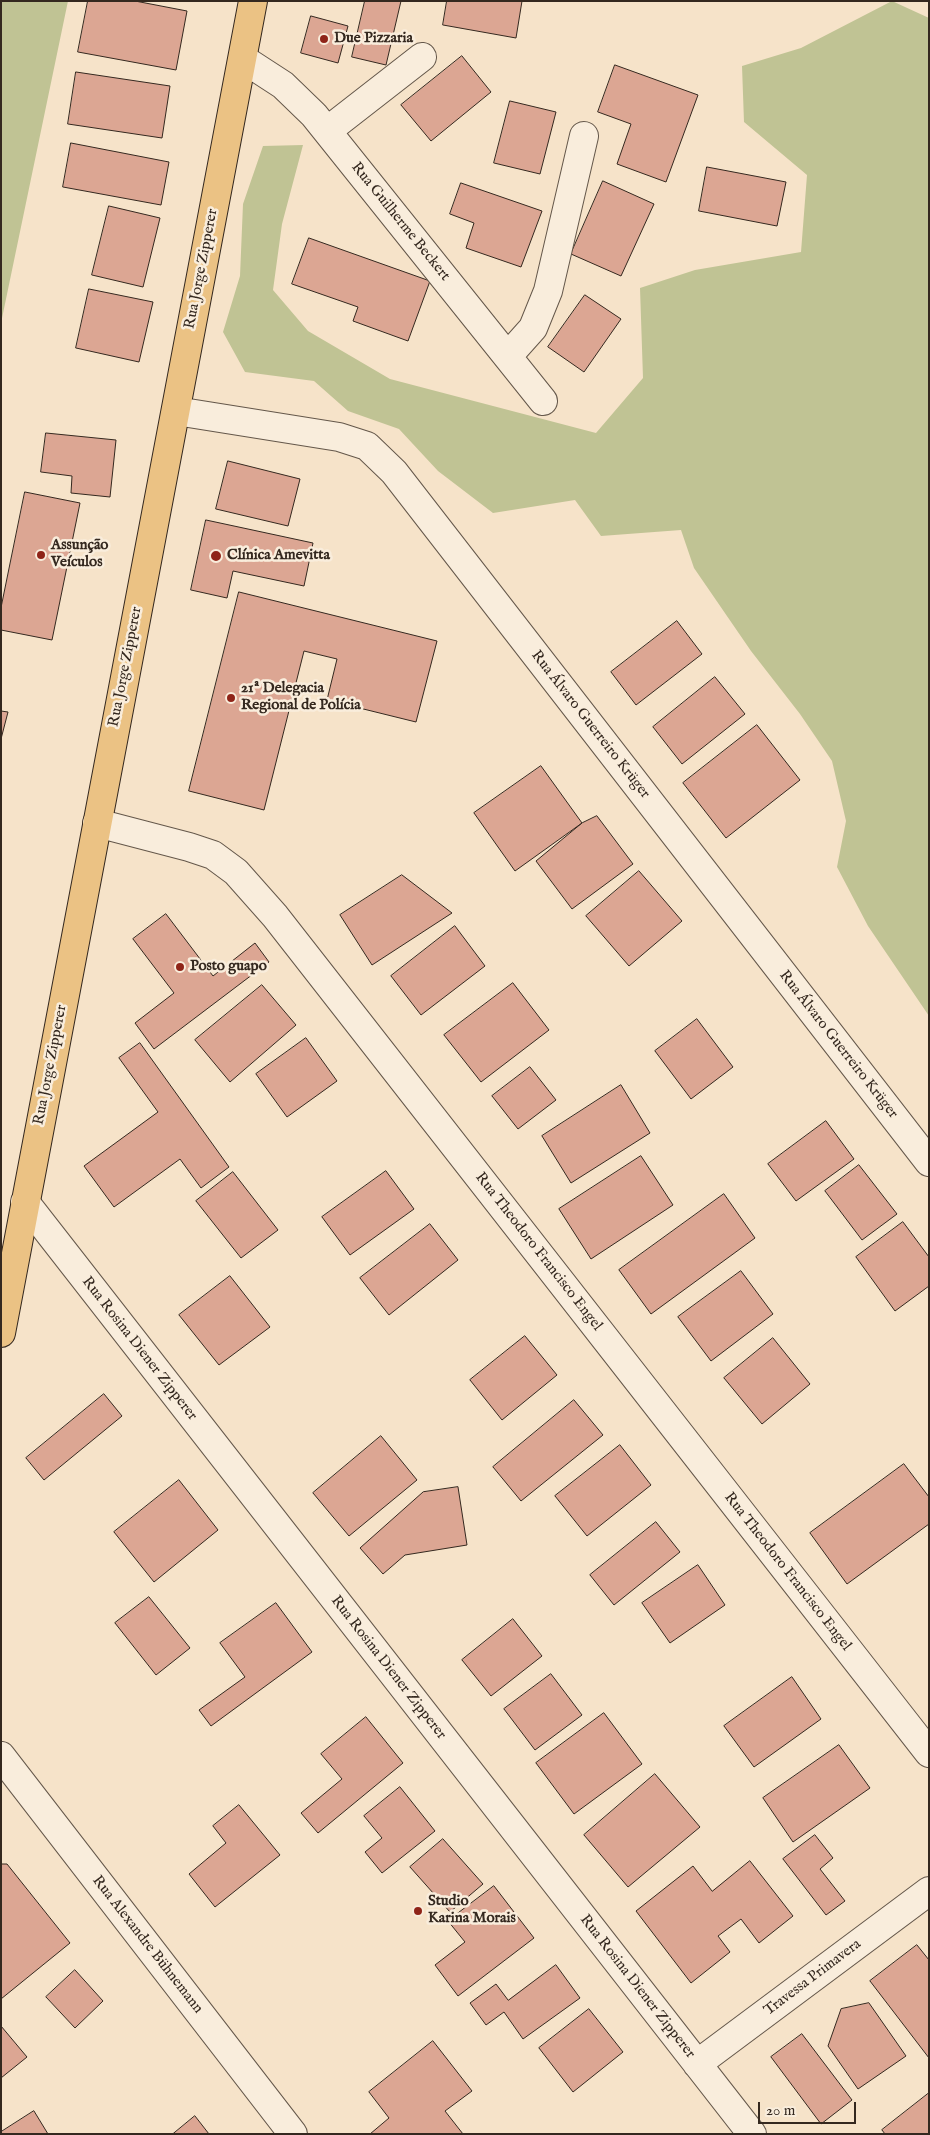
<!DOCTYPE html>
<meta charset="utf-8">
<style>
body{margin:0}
#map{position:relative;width:930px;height:2135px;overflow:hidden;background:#f6e3c9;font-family:"IM FELL English",serif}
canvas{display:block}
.frame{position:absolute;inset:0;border:2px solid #34281f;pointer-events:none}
.scale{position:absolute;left:758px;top:2102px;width:98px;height:22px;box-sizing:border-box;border:2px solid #34281f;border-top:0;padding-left:6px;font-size:15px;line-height:18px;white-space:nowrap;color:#34281f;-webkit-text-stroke:4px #f9eddc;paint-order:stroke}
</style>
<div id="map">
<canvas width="930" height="2135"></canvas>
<div class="frame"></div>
<div class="scale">20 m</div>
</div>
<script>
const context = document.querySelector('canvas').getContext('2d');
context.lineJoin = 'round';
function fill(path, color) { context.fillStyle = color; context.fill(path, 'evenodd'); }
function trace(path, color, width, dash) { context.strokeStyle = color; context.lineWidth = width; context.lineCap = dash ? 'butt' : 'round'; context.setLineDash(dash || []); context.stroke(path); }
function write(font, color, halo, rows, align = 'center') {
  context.font = font + ' "IM FELL English",serif'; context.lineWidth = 5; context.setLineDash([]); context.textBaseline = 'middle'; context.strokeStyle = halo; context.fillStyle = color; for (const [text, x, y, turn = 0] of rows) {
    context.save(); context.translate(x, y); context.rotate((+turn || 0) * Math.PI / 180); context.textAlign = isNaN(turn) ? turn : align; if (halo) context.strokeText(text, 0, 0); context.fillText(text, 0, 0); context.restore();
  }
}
const green = new Path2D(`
 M 1,1 L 68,1 L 1,323 Z
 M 892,1 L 929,18 L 929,1016 L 868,926 L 837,867 L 846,821 L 832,761 L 800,714 L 751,651 L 694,568 L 681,530 L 601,536 L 575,500 L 493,513 L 438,471 L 399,429 L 348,411 L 314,381 L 245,372 L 223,332 L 240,276 L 243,204 L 263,146 L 303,145 L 282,224 L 273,290 L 308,331 L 390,379 L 596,433 L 643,378 L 640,288 L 695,270 L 801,252 L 807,175 L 744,122 L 742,66 L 801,48 Z`);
const building = new Path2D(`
 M 88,1 L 135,1 L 187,11 L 176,70 L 78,52 Z
 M 365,1 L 401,1 L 386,65 L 352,57 Z
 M 447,1 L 522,1 L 516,38 L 443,25 Z
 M 311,16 L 348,26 L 338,63 L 301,53 Z
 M 462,56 L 491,92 L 431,141 L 401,105 Z
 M 615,65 L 698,95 L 666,182 L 617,164 L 631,124 L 598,112 Z
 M 76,72 L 170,86 L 162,138 L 68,124 Z
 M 510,101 L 556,112 L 540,174 L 494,163 Z
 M 71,143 L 169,162 L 161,205 L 63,187 Z
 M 707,167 L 786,182 L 777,226 L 699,211 Z
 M 603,181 L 654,204 L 621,276 L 571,254 Z
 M 461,183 L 542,211 L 521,267 L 466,248 L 474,223 L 450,214 Z
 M 109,206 L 160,218 L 143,287 L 92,275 Z
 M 309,238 L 430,281 L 408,341 L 353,321 L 358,307 L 292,284 Z
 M 89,289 L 153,302 L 139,362 L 76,348 Z
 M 585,295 L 621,319 L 584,372 L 548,347 Z
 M 46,433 L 116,440 L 110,497 L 71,493 L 72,476 L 41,472 Z
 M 228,461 L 300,479 L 288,526 L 216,509 Z
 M 25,492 L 80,503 L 52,640 L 1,630 L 1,608 Z
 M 206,520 L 313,543 L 304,586 L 233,571 L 227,598 L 191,590 Z
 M 239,592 L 437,641 L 416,722 L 327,700 L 337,659 L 304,651 L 264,810 L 189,791 Z
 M 677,621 L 702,654 L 636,705 L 611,672 Z
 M 715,677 L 745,714 L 682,764 L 653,727 Z
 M 1,711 L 8,712 L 1,739 Z
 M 757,725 L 800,780 L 726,838 L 683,783 Z
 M 541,766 L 582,823 L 515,871 L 474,813 Z
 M 597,816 L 633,864 L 572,909 L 536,861 L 582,823 Z
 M 639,871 L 682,921 L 629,966 L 586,916 Z
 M 402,875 L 452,913 L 372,965 L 340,915 Z
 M 166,914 L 213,976 L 255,943 L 269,962 L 154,1049 L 135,1023 L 174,993 L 133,939 Z
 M 455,926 L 485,966 L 421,1015 L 391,976 Z
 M 513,983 L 549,1030 L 481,1082 L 444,1035 Z
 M 262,985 L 296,1025 L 230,1082 L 195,1040 Z
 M 697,1019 L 733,1067 L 691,1099 L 655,1051 Z
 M 306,1038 L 337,1081 L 287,1117 L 256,1074 Z
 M 140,1043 L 229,1167 L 201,1188 L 180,1159 L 114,1207 L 84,1166 L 158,1112 L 119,1058 Z
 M 530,1067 L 556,1100 L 518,1129 L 492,1096 Z
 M 621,1085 L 650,1133 L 571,1183 L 542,1136 Z
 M 826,1121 L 854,1159 L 796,1201 L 768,1164 Z
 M 641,1156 L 673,1205 L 591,1259 L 559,1209 Z
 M 859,1165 L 897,1214 L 862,1240 L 825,1191 Z
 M 386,1171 L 414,1209 L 350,1255 L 322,1217 Z
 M 233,1172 L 278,1230 L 241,1258 L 196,1201 Z
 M 724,1194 L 755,1238 L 651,1314 L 619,1270 Z
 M 903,1222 L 929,1257 L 929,1286 L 895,1311 L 856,1257 Z
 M 430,1224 L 458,1260 L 389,1315 L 360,1278 Z
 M 741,1271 L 773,1314 L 711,1361 L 678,1317 Z
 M 230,1276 L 270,1327 L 219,1365 L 179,1315 Z
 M 525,1336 L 557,1375 L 502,1420 L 470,1380 Z
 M 773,1338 L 810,1384 L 762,1424 L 724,1378 Z
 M 104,1394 L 122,1416 L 44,1480 L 26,1458 Z
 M 574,1400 L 603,1435 L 521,1501 L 493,1467 Z
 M 381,1436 L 417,1480 L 349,1536 L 313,1493 Z
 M 620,1445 L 651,1485 L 587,1536 L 555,1496 Z
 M 904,1464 L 929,1497 L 929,1524 L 847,1584 L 810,1533 Z
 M 179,1480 L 218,1530 L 154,1582 L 114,1532 Z
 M 458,1487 L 467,1545 L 405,1555 L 383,1574 L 360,1548 L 423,1492 Z
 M 656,1522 L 680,1552 L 614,1605 L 590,1575 Z
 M 698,1565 L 725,1605 L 670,1643 L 642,1603 Z
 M 149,1597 L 190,1648 L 156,1675 L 115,1623 Z
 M 276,1603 L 312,1652 L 211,1726 L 199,1710 L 245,1677 L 220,1643 Z
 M 513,1619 L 542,1656 L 491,1696 L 462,1660 Z
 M 551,1674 L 582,1715 L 535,1750 L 504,1709 Z
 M 792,1677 L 821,1719 L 754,1767 L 724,1726 Z
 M 604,1713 L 642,1764 L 574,1814 L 536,1763 Z
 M 366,1717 L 403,1763 L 318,1833 L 301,1813 L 342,1779 L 321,1754 Z
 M 839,1745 L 870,1788 L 793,1842 L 763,1798 Z
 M 655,1774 L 700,1827 L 628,1887 L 584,1835 Z
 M 400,1787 L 435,1831 L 382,1873 L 365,1852 L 382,1838 L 364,1816 Z
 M 239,1805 L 280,1855 L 215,1907 L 189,1874 L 226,1843 L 213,1826 Z
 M 815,1835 L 833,1858 L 820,1869 L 845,1901 L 826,1915 L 783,1859 Z
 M 443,1839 L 483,1884 L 450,1912 L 410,1867 Z
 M 750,1861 L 793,1916 L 759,1943 L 741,1919 L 718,1936 L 730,1952 L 691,1983 L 636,1911 L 693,1866 L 712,1891 Z
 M 1,1864 L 7,1864 L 70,1943 L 1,1999 Z
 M 494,1886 L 534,1938 L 458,1996 L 435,1965 L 465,1942 L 448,1921 Z
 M 917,1945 L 929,1960 L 929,2058 L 870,1981 Z
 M 556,1965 L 580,1998 L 523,2039 L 504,2012 L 486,2025 L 470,2003 L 496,1984 L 508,2000 Z
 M 75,1970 L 103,2001 L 75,2028 L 46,1997 Z
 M 869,2003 L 906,2056 L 858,2089 L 828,2046 L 841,2009 Z
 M 589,2009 L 623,2052 L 573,2092 L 539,2048 Z
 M 1,2026 L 27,2057 L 1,2078 Z
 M 802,2034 L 852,2100 L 821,2124 L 771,2057 Z
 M 433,2041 L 472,2091 L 445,2111 L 463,2134 L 370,2134 L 389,2118 L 369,2092 Z
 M 929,2093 L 929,2134 L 885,2134 L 882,2130 Z
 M 34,2111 L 48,2134 L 1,2134 L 1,2132 Z
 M 195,2116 L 209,2134 L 173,2134 Z`);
const minor = new Path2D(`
 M 243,59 L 283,85 L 314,115 L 543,401
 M 327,131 L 422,57
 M 508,356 L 533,328 L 548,291 L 584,136
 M 176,411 L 339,437 L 367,446 L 394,472 L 929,1162
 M 97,823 L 189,847 L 213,855 L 236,872 L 275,916 L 318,971 L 929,1753
 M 25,1202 L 752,2134
 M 1,1756 L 293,2134
 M 697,2064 L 929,1891`);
const major = new Path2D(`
 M 1,1333 L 253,1`);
const markers = [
 [324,39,5,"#8f2418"],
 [41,555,5,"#8f2418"],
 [216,556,6,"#8f2418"],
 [231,698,5,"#8f2418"],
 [180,967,5,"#8f2418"],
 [418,1911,5,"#8f2418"]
];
const poiNames = [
 ["Due Pizzaria",334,39],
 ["Assunção",51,546],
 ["Veículos",51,563],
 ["Clínica Amevitta",227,556],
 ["21ª Delegacia",241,689],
 ["Regional de Polícia",241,706],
 ["Posto guapo",190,967],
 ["Studio",428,1902],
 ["Karina Morais",428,1919]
];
const streetNames = [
 ["Rua Guilherme Beckert",400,222,51],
 ["Rua Jorge Zipperer",202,269,-79],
 ["Rua Jorge Zipperer",126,667,-79],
 ["Rua Álvaro Guerreiro Krüger",590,725,52],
 ["Rua Álvaro Guerreiro Krüger",838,1045,52],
 ["Rua Jorge Zipperer",51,1065,-79],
 ["Rua Theodoro Francisco Engel",538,1252,52],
 ["Rua Rosina Diener Zipperer",139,1349,52],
 ["Rua Theodoro Francisco Engel",787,1572,52],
 ["Rua Rosina Diener Zipperer",388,1668,52],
 ["Rua Alexandre Bühnemann",147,1945,52],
 ["Travessa Primavera",813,1978,-37],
 ["Rua Rosina Diener Zipperer",637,1987,52]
];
fill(green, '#c0c394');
fill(building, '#dca693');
trace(building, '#34281f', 1);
trace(minor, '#64574a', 30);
trace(major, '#34281f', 30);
trace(minor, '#f9eddc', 28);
trace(major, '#ebc284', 28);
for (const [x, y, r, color] of markers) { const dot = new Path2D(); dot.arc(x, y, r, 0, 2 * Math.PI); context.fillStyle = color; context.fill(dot); trace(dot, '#f9eddc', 2); }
write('bold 15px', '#34281f', '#f9eddc', poiNames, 'left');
write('15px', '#34281f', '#f9eddc', streetNames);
</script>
